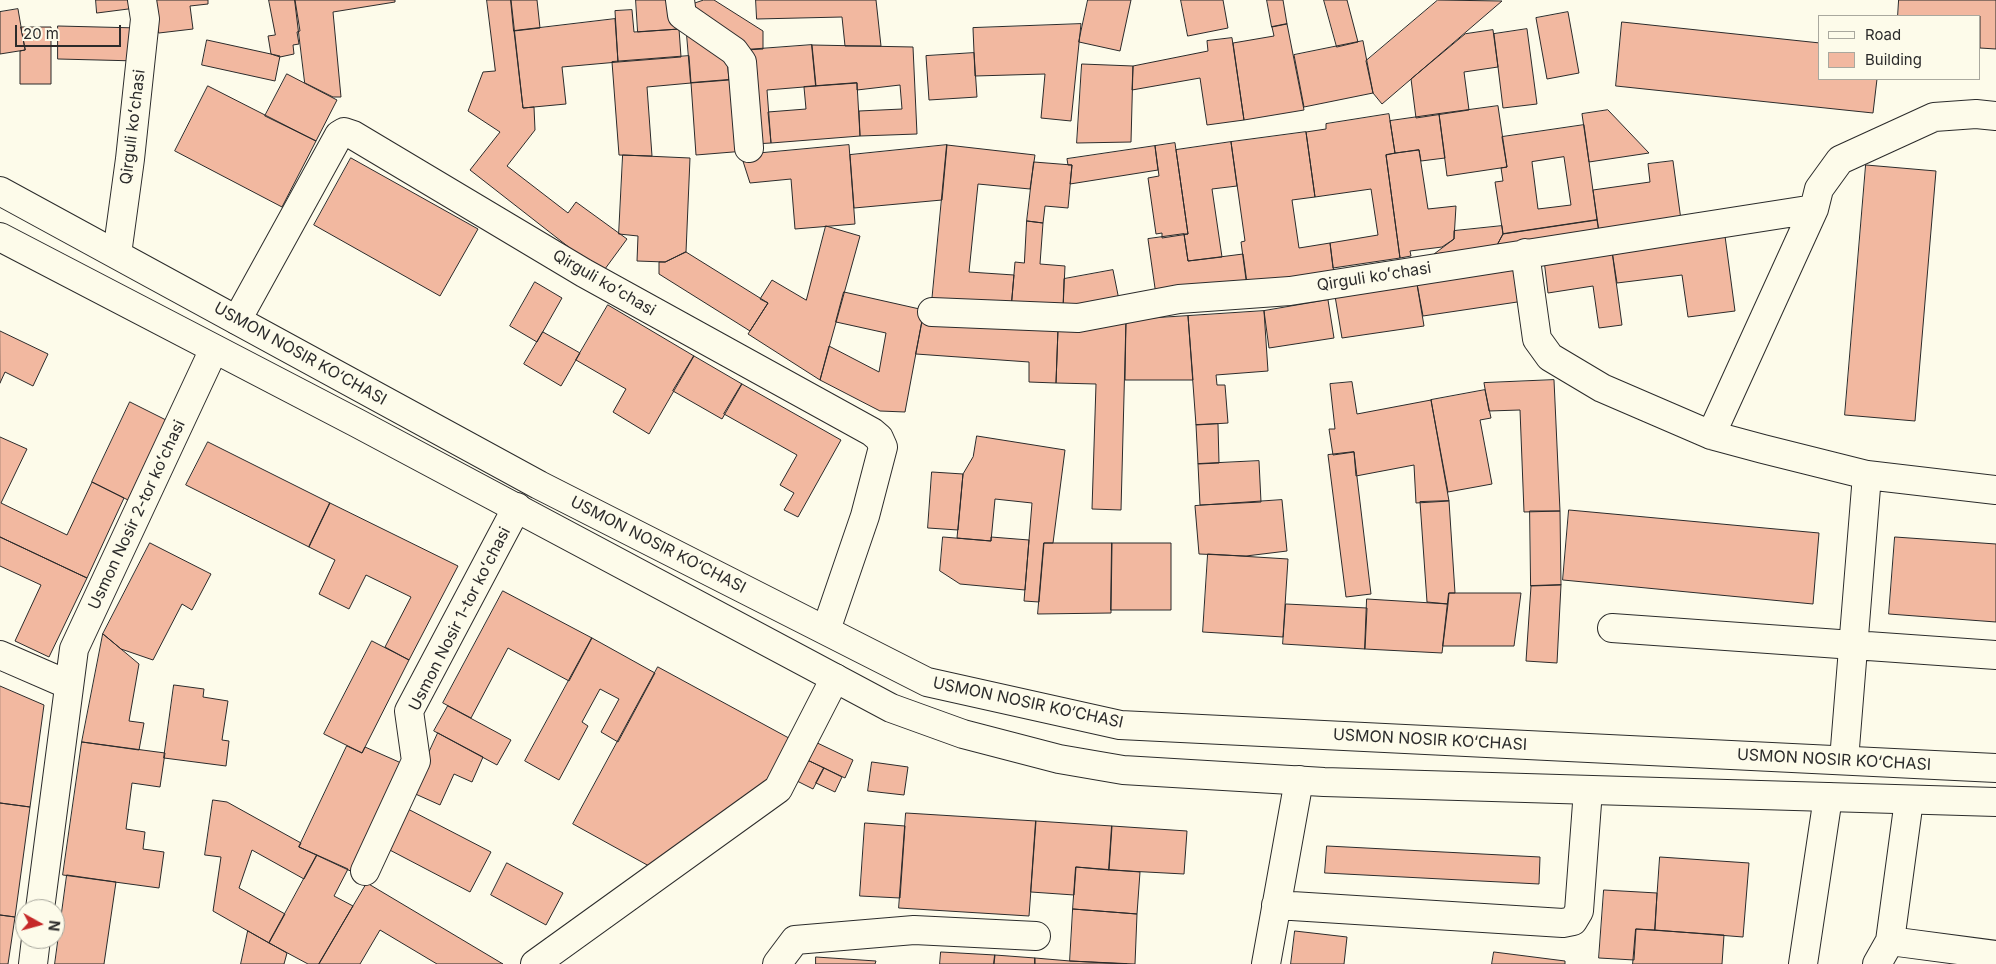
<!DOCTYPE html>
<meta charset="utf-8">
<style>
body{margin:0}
#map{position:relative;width:1996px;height:964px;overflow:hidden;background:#fdfbea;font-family:Inter,sans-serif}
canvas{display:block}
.legend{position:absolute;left:1818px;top:15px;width:162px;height:65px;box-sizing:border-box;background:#fdfbea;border:1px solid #a9a89e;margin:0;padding:6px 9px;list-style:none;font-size:15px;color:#2b2b2b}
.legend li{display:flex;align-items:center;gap:10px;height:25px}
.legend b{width:25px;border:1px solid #a9a89e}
.north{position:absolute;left:15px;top:899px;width:50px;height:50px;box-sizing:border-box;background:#fdfbea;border:1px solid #a9a89e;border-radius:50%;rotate:97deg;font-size:14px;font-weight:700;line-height:20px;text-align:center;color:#2b2b2b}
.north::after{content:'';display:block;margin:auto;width:18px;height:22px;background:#c62828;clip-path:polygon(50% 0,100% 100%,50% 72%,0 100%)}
.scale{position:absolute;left:15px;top:25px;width:106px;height:22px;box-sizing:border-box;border:2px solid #2b2b2b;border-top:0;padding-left:6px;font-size:15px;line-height:18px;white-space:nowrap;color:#2b2b2b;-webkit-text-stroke:4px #fdfbea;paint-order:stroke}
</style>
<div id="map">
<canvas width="1996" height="964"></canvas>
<ul class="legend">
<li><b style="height:6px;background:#fdfbea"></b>Road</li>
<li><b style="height:14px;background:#f2b8a0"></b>Building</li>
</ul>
<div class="north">N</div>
<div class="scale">20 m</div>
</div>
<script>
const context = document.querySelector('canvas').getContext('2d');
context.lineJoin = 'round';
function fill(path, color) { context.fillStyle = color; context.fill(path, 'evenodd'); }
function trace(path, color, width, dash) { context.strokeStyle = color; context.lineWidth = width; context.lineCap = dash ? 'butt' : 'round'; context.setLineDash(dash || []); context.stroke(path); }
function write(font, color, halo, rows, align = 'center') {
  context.font = font + ' Inter,sans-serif'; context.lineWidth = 4; context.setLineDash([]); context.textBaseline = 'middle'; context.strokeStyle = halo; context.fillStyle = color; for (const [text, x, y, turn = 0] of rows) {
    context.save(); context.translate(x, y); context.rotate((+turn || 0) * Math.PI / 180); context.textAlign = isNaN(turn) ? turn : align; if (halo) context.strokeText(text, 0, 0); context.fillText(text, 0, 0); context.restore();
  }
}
const building = new Path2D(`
 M 96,0 L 135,0 L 136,8 L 97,13 Z
 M 154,0 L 208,0 L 208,4 L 190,6 L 193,29 L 159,33 Z
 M 269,0 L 295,0 L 300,31 L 297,32 L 299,44 L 293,45 L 294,54 L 280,57 L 271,54 L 268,36 L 275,35 Z
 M 295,0 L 395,0 L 395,2 L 333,12 L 341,97 L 333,97 L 305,83 Z
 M 487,0 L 511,0 L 523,108 L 534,107 L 535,130 L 507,166 L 568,213 L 576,202 L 627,239 L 602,273 L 470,170 L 500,132 L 468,111 L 483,72 L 495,71 Z
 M 511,0 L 537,0 L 540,28 L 514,31 Z
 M 636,0 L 677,0 L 679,29 L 638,32 Z
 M 704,0 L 714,0 L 763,31 L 763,49 L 745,50 L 684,7 Z
 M 756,0 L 876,0 L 881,46 L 845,46 L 842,17 L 757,19 Z
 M 1088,0 L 1131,0 L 1120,51 L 1079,42 Z
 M 1181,0 L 1223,0 L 1228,28 L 1188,36 Z
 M 1267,0 L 1283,0 L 1287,24 L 1272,27 Z
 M 1324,0 L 1347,0 L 1358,42 L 1337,47 Z
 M 1438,0 L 1502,1 L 1382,104 L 1373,93 L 1366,61 Z
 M 1899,0 L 1996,0 L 1996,49 L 1980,48 L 1980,16 L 1898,16 Z
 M 18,9 L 25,50 L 0,54 L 0,12 Z
 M 632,10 L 634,32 L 679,29 L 681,57 L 618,62 L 615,11 Z
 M 1568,12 L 1579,73 L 1547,79 L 1536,18 Z
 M 615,19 L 618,62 L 562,67 L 566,104 L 523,108 L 514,31 Z
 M 1622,22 L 1820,43 L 1820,79 L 1877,79 L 1873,113 L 1616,86 Z
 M 686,24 L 726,50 L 729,80 L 691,83 Z
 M 1081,24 L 1071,121 L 1041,118 L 1045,74 L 975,76 L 973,28 Z
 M 1287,24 L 1304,110 L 1244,120 L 1233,43 L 1274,36 L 1272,27 Z
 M 58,26 L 139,28 L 138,61 L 58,59 Z
 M 21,27 L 51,27 L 51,84 L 20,84 L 20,51 L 25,50 Z
 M 1527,29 L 1537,104 L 1503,108 L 1494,34 Z
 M 1493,30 L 1498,67 L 1464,72 L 1469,110 L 1416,118 L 1411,79 L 1465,34 Z
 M 1232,38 L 1244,120 L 1207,125 L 1200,78 L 1132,90 L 1133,66 L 1208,51 L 1207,41 Z
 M 207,40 L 280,56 L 275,81 L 202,65 Z
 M 1363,41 L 1373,93 L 1304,107 L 1294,55 Z
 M 812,45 L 913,47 L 917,134 L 860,136 L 859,111 L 902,109 L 900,85 L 857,90 L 857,83 L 816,86 Z
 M 812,45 L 816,86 L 767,90 L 771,143 L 754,144 L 745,50 Z
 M 974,53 L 977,97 L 929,100 L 926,56 Z
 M 689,56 L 691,83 L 647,87 L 652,156 L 619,155 L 612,62 Z
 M 1082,64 L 1133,66 L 1131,142 L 1077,143 Z
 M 287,74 L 337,100 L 316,141 L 265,116 Z
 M 740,79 L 745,151 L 696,155 L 691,83 Z
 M 857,83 L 860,136 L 771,143 L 768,112 L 806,109 L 804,87 Z
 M 208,86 L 316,141 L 282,207 L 175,151 Z
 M 1498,106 L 1507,167 L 1447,176 L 1439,114 Z
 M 1608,110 L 1649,153 L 1589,162 L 1582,114 Z
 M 1389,114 L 1395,153 L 1386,155 L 1400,258 L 1333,268 L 1330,243 L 1378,235 L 1371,189 L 1315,197 L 1306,132 L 1326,129 L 1326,124 Z
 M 1439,114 L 1445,158 L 1421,161 L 1419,150 L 1395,153 L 1390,121 Z
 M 1584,125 L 1597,220 L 1503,234 L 1495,182 L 1503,181 L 1501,168 L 1507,167 L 1502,137 ZM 1564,157 L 1571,205 L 1538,209 L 1532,162 Z
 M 1306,132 L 1315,197 L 1292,200 L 1299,248 L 1330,243 L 1334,274 L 1247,287 L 1241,242 L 1245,241 L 1231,142 Z
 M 1231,142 L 1237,186 L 1212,189 L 1222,257 L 1188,261 L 1184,234 L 1188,234 L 1176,150 Z
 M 1175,143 L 1188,234 L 1162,238 L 1162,233 L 1156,234 L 1148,178 L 1159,176 L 1155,146 Z
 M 849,145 L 855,224 L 795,229 L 791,179 L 750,183 L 741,155 Z
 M 947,145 L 1035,155 L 1030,189 L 978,184 L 969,272 L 1014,275 L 1011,309 L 932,302 Z
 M 947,145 L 942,200 L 854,208 L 850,155 Z
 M 1155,146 L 1158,170 L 1070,184 L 1072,165 L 1068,165 L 1067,159 Z
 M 1419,150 L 1428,209 L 1456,206 L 1454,239 L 1442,247 L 1410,251 L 1411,256 L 1400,258 L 1386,155 Z
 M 623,155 L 690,158 L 686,252 L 665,262 L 637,261 L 638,236 L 619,234 Z
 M 351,158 L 478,229 L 440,296 L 314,225 Z
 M 1673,161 L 1681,220 L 1599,232 L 1593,190 L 1650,182 L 1648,164 Z
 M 1034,162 L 1072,165 L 1068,208 L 1045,206 L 1043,223 L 1027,221 Z
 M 1866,165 L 1936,171 L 1915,421 L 1845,415 Z
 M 1597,220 L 1599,232 L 1496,247 L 1503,234 Z
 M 1027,221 L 1043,223 L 1040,264 L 1065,266 L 1063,309 L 1011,309 L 1015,262 L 1024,263 Z
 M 826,226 L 860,236 L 820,380 L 748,334 L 768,303 L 760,299 L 772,280 L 806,300 Z
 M 1502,226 L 1503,234 L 1496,247 L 1434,254 L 1454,239 L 1454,231 Z
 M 1184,234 L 1188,261 L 1243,254 L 1247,283 L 1156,295 L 1148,239 Z
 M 1725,236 L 1735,311 L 1688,317 L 1682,275 L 1617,283 L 1612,251 Z
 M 1612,251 L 1622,325 L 1599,328 L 1593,286 L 1548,293 L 1544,260 Z
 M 686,252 L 768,303 L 750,331 L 659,274 L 659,262 L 665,262 Z
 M 1519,268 L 1524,301 L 1423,316 L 1417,284 Z
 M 1113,270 L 1119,300 L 1063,309 L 1064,279 Z
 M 535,282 L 562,298 L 537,342 L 510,326 Z
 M 1417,284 L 1424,326 L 1342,338 L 1335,296 Z
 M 844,292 L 924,310 L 905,412 L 880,411 L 820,380 L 829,346 L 879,372 L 886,333 L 836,322 Z
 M 1328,300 L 1334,338 L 1269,348 L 1264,311 Z
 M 608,305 L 694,356 L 649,434 L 613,412 L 626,389 L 576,360 Z
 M 1264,311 L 1268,371 L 1216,375 L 1217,385 L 1225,385 L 1228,423 L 1196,425 L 1188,316 Z
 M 1188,316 L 1193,380 L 1125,380 L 1126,320 Z
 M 923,318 L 1058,329 L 1056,383 L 1029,382 L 1029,362 L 916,354 Z
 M 1126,320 L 1121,510 L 1092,509 L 1096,384 L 1056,383 L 1058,329 Z
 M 0,331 L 48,354 L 33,386 L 5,372 L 0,383 Z
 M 543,332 L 580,353 L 561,386 L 524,364 Z
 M 694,356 L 742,384 L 722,419 L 673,391 Z
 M 1554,380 L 1560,511 L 1524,512 L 1520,410 L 1489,411 L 1484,383 Z
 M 1352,382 L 1357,414 L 1431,400 L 1449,501 L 1416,503 L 1414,465 L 1356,476 L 1354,452 L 1333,455 L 1329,429 L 1335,429 L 1330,384 Z
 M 742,384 L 841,440 L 798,517 L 784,510 L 794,493 L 780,485 L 797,455 L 724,414 Z
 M 1485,390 L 1491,418 L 1480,420 L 1492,484 L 1448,492 L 1431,400 Z
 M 130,402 L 166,420 L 128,500 L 92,482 Z
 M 1218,424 L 1219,463 L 1198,464 L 1196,425 Z
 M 977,436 L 1065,450 L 1053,543 L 1044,543 L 1039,602 L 1024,601 L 1032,503 L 995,499 L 991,541 L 957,538 L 963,474 L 973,457 Z
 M 0,437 L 27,449 L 1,503 L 67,535 L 92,482 L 124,498 L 87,578 L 0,537 Z
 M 208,442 L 330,503 L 309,547 L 186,485 Z
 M 1354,452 L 1371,594 L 1346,597 L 1328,455 Z
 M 1259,461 L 1261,502 L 1200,505 L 1198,464 Z
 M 932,472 L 963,474 L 958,530 L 928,528 Z
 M 1282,500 L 1287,551 L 1246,556 L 1199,554 L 1195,506 Z
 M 1449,501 L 1455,593 L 1449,593 L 1448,604 L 1427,602 L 1420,502 Z
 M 330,503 L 458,566 L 409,660 L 385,647 L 411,597 L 366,575 L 349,609 L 319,594 L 335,560 L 309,547 Z
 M 1569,510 L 1819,533 L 1813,604 L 1563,580 Z
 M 1530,511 L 1560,511 L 1561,585 L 1531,586 Z
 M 0,537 L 87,578 L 49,657 L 15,641 L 41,585 L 0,566 Z
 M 943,537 L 991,541 L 991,537 L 1029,540 L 1025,590 L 960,584 L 940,571 Z
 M 1895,537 L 1996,544 L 1996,622 L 1889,614 Z
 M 150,543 L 211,574 L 192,610 L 182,604 L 153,660 L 121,649 L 103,634 Z
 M 1044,543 L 1112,543 L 1111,613 L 1038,614 Z
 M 1112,543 L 1171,543 L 1171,610 L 1111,610 Z
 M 1208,554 L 1288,559 L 1283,637 L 1203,632 Z
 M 1561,585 L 1557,663 L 1526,661 L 1531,586 Z
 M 503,591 L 592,638 L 569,681 L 508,648 L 471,718 L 443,703 Z
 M 1449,593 L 1521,593 L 1514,646 L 1443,646 Z
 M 1367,599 L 1448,604 L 1442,653 L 1365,649 Z
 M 1286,604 L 1367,608 L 1365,649 L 1283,644 Z
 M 103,634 L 139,664 L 129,721 L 144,723 L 139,750 L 82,742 Z
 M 592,638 L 655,673 L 618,742 L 601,732 L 619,699 L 600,689 L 582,722 L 588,726 L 559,780 L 525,761 Z
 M 372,641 L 409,660 L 362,753 L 324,734 Z
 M 658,667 L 798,743 L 775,787 L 649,866 L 573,824 Z
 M 174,685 L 204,689 L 203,697 L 228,701 L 222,740 L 229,741 L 226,766 L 164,758 Z
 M 0,686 L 44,705 L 30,807 L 0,803 Z
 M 448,706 L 511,740 L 497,765 L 434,731 Z
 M 438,733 L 483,757 L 472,782 L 454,774 L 440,805 L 411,792 Z
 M 809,739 L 853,760 L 845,778 L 801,757 Z
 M 82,742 L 165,753 L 160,787 L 132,783 L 126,829 L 145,832 L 143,849 L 164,852 L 159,888 L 63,875 Z
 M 347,746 L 362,753 L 365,747 L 408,766 L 357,874 L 299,847 Z
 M 801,757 L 824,768 L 813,789 L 791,778 Z
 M 872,762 L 908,767 L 904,795 L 868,791 Z
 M 824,768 L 842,777 L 835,792 L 816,783 Z
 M 213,800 L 227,802 L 301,843 L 299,847 L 317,855 L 304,879 L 252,850 L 239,888 L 285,914 L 269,943 L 213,911 L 221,857 L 205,855 Z
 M 0,803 L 30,807 L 15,917 L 0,915 Z
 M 404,807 L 491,852 L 470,892 L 384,847 Z
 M 906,813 L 1036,821 L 1029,916 L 899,908 Z
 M 1036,821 L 1112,826 L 1109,870 L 1076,867 L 1074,895 L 1031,892 Z
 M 865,823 L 905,826 L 900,898 L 860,896 Z
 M 1112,826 L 1187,831 L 1184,874 L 1109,870 Z
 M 1327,846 L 1540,857 L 1539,884 L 1325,873 Z
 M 317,855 L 348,869 L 334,896 L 353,906 L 319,964 L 308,964 L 269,943 Z
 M 1660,857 L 1749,863 L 1743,937 L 1655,930 Z
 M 507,863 L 563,893 L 546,925 L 491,895 Z
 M 1076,867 L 1140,872 L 1137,914 L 1073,909 Z
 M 67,875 L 116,882 L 104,964 L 55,964 Z
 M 367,883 L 503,964 L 437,964 L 380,930 L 360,964 L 319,964 Z
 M 1604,890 L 1657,893 L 1655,930 L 1636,929 L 1634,960 L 1599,958 Z
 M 1073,909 L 1137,914 L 1135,964 L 1070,961 Z
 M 0,915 L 15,917 L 8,964 L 0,964 Z
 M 1636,929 L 1724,935 L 1722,964 L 1633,964 Z
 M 248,931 L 287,953 L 284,964 L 241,964 Z
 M 1295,931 L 1347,937 L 1344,964 L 1291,964 Z
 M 941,952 L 995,955 L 994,964 L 940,964 Z
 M 1494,952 L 1565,961 L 1565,964 L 1492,964 Z
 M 995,955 L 1035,958 L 1035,964 L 994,964 Z
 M 816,957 L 876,961 L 875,964 L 816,964 Z
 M 1035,958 L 1070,961 L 1127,964 L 1035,964 Z`);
const minor = new Path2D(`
 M 680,0 L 682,15 L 734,51 L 742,62 L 749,148
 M 1525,253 L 1537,339 L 1550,357 L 1602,388 L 1711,435 L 1763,449 L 1867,475 L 1996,490
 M 117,254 L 130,159 L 145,19 L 142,0
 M 932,312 L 1078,318 L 1179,299 L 1290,291 L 1814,209
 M 237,320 L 339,135 L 344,132 L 353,135 L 584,273 L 872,432 L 879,438 L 883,447 L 865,516 L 826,630
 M 1711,435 L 1814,209 L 1819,189 L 1840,160 L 1934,117 L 1976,114 L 1996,116
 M 1612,628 L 1996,655
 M 0,655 L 69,685
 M 1844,760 L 1867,475
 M 1909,800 L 1890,941 L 1996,955
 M 365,871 L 416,761 L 409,711 L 517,507
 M 1276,905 L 1563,923 L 1573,921 L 1579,911 L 1588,790
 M 40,909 L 74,649 L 214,349
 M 33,964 L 36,939
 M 535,964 L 778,789 L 835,678
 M 777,964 L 795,940 L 914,930 L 1036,936
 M 1266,964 L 1299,780
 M 1803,964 L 1828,797
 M 1877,964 L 1890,941`);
const major = new Path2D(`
 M 0,191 L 539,485 L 927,682 L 1120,725 L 1996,768
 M 0,237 L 357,423 L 891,708 L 963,734 L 1059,759 L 1123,770 L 1324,782 L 1996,802`);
const streetNames = [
 ["Qirguli koʻchasi",133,127,-83],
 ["Qirguli koʻchasi",1374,277,-9],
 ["Qirguli koʻchasi",604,283,30],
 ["USMON NOSIR KO‘CHASI",300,354,29],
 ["Usmon Nosir 2-tor koʻchasi",137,515,-65],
 ["USMON NOSIR KO‘CHASI",658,545,27],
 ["Usmon Nosir 1-tor koʻchasi",460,619,-63],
 ["USMON NOSIR KO‘CHASI",1028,703,12],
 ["USMON NOSIR KO‘CHASI",1430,740,3],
 ["USMON NOSIR KO‘CHASI",1834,760,3]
];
fill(building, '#f2b8a0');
trace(building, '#2b2b2b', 1);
trace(minor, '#2b2b2b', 30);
trace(major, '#2b2b2b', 30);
trace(minor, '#fdfbea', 28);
trace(major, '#fdfbea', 28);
write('16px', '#2b2b2b', '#fdfbea', streetNames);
</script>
